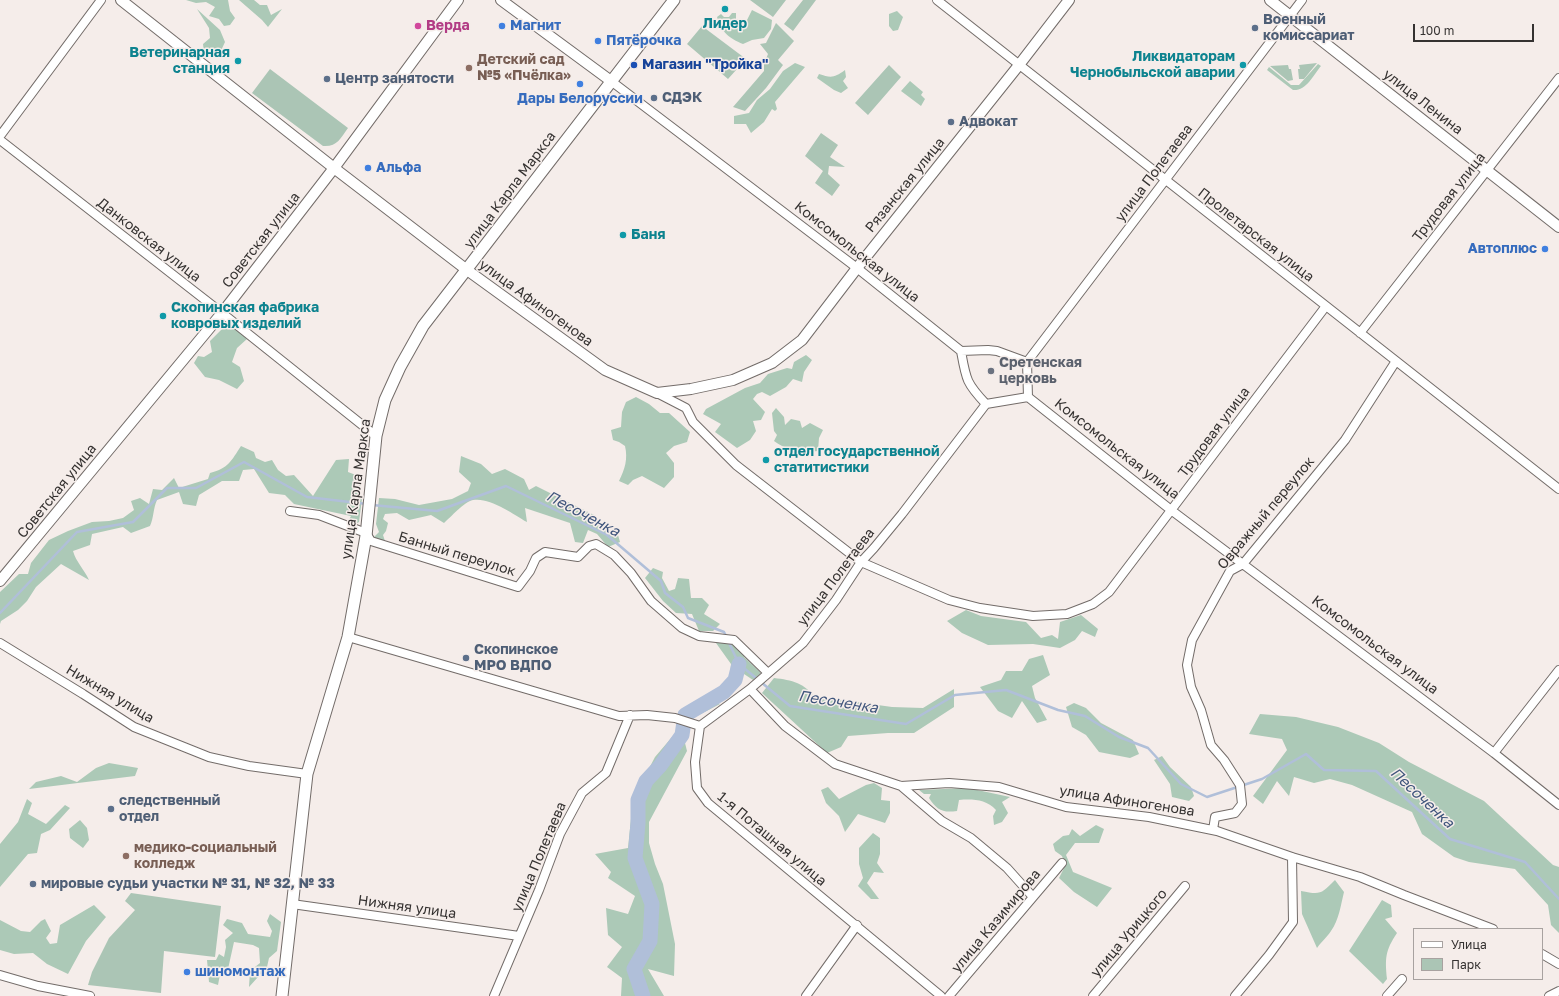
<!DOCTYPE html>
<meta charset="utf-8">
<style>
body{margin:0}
#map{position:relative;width:1559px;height:996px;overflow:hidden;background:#f5edea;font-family:"Golos Text",sans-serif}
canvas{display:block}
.legend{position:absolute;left:1413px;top:928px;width:130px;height:52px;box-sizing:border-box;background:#f5edea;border:1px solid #a8a2a0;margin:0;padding:5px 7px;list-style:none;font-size:12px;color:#353231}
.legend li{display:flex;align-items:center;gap:8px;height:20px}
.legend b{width:20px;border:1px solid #a8a2a0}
.scale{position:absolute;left:1413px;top:24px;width:121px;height:18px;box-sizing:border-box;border:2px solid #353231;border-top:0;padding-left:5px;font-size:12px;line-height:14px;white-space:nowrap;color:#353231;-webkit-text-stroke:3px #f5edea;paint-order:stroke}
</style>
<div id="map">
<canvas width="1559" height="996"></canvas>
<ul class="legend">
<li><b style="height:5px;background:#fff"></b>Улица</li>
<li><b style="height:11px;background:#abc5b5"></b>Парк</li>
</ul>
<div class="scale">100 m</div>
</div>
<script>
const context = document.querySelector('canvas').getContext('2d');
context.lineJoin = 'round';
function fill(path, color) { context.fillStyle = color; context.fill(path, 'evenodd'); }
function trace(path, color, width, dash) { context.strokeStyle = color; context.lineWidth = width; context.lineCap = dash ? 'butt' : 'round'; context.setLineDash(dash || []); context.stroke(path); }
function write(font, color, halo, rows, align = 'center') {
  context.font = font + ' "Golos Text",sans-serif'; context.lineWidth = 3; context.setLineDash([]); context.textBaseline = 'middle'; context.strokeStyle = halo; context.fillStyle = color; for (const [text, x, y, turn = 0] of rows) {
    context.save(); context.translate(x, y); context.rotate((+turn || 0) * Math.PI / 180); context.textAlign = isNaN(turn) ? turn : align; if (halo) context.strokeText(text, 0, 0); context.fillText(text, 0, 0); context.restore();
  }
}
const green = new Path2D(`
 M 750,0 L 786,0 L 773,17 Z
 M 803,0 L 816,0 L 793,31 L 784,24 Z
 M 776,23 L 794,41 L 778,60 L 783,65 L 766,88 L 745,111 L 733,107 L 764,71 L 764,64 L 768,54 L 760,44 L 766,43 Z
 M 702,26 L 746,59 L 728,79 L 687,44 Z
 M 1317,63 L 1304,79 L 1299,79 L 1298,69 L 1300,69 L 1299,65 Z
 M 889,65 L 901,77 L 868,115 L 855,103 Z
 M 1288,65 L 1289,69 L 1291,69 L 1293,80 L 1288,81 L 1270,66 Z
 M 270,69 L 348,128 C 340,139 337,147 323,146 L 252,93 Z
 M 821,133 L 838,145 L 830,157 L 845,167 L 829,166 L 828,174 L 840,185 L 832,196 L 815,183 L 823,171 L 805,156 Z
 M 131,893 L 221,906 L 215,957 L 164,951 L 161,993 L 88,985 L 92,972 L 109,938 L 135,910 L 125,901 Z`);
const forest = new Path2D(`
 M 186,0 L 228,0 L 230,11 L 235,18 L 230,25 L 224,26 L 219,19 L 209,16 L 215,7 L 206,2 L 196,3 Z
 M 239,0 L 254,0 L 260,5 L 267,5 L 271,15 L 282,9 L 268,27 L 262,20 Z
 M 197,9 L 220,30 L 225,42 L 219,55 L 209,55 L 204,53 L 203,44 L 210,38 L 209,28 Z
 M 752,10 L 772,20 L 771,29 L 764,38 L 752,40 L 743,44 C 729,38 722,33 717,17 L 721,14 L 724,17 L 729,17 L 732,13 L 736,13 L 736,19 L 743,22 L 747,20 Z
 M 897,11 L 903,17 L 898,30 L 893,31 L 889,26 L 889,14 Z
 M 795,63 L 805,67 L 775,102 L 777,109 L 775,111 L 772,109 L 764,122 L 751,133 L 746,124 L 734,124 L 734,116 L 749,113 L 757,100 L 770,89 L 783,71 Z
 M 1318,64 L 1321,66 C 1313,76 1306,91 1293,90 L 1267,70 L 1269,67 L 1291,85 L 1299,85 Z
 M 845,70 L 846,77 L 843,81 L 848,88 L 841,93 L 834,90 L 817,78 L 819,74 C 831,78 834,78 845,70 Z
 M 910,81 L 923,92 L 921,95 L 925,99 L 921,106 L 901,91 Z
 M 230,324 L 238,328 L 247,339 L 237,348 L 232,362 L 240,367 L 244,381 L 237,389 L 219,380 L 205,377 L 194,363 L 198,356 L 204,357 L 212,352 L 210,341 L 225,326 Z
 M 806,355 L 812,360 L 804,372 L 802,382 L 793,379 L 786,387 L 770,396 L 762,392 L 757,394 L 753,399 L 765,412 L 761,420 L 753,421 L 756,431 L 750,440 L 737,448 L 715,432 L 721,424 L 703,414 L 706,409 L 745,388 L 760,383 L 768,374 L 787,368 L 792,369 L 794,362 Z
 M 636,397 L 649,404 L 660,413 L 669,413 L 690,432 L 687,442 L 674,446 L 666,453 L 674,463 L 674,477 L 664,488 L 642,476 L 633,480 L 628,485 L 619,481 C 625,469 628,459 625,446 L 619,442 L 613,440 L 611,430 L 621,427 L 622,412 L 626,402 Z
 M 776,408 L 784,417 L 785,425 L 791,419 L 800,421 L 802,428 L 810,423 L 823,430 L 819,438 L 818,451 C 801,453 788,451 774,441 L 777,435 L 774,431 L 772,413 Z
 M 241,446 L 254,452 L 256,458 L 265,462 L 272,460 L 278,470 L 286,476 L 294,475 L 313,496 L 336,460 L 349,459 L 348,472 L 361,477 L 361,485 L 357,491 L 362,499 L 359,522 L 355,524 L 349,520 L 351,516 L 294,504 L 285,495 L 269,493 L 254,469 L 243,470 L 239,481 L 222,481 L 199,495 L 196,506 L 183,504 L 179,492 L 157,500 C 153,509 154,517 150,526 L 131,533 L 123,527 L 92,534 L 90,545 L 73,551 C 76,562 84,569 89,580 L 61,564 L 36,587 L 27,601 L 18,610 L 1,621 L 0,624 L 0,592 L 19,574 L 28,574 L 31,563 L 49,540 L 68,531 L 92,522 L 109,521 L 123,518 L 134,510 L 131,501 L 140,498 L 149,504 L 153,489 L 162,490 L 174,478 L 179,488 L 208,479 L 210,473 C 229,468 231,461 241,446 Z
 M 461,456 L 481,464 L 492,474 L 505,469 L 524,479 L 529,490 L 536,486 L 596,516 L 600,531 L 604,527 L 618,535 L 620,542 L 608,547 L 597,534 L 588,530 L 583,543 L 575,542 L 570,523 L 525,508 L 527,522 C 513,514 490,497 473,500 C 464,502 451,517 444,523 L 431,515 L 409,520 L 397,513 L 385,514 L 383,519 L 388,523 L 386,531 L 383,535 L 385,541 L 376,547 L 372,546 L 374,537 L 379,532 L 376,524 L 379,498 L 395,499 L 419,505 L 452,499 L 468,491 L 471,483 L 459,472 Z
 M 653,568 L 663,572 L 662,578 L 669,591 L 675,589 L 678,578 L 689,579 L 691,598 L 702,598 L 709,605 L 704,614 L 720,624 L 713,631 L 699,631 L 692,614 L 676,613 L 663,601 L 645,578 Z
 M 966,610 L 981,616 L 1026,622 L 1041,638 L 1052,635 L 1058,639 L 1060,622 L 1081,615 L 1098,629 L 1095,637 L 1082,631 L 1075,640 L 1060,648 L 1033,644 L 988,645 L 962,633 L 947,621 Z
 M 735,636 L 743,642 L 744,657 L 761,673 L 753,680 L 741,672 L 739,681 L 722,698 L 716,692 L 730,679 L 731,664 L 716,643 Z
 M 1043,655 L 1050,675 L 1032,686 L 1035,698 L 1047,720 L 1037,723 L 1022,701 L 1012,718 L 998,711 L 980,687 L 1001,680 L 1006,671 L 1022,671 L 1029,659 Z
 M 774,678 C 792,680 805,683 816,699 L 842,700 L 892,707 L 923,708 L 954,689 L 954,707 L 914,733 L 888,733 L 848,736 L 841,747 L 827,753 L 762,693 Z
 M 707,698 L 720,704 L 693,718 L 682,716 L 680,712 Z
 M 1074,703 L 1086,708 L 1101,723 L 1133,740 L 1139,754 L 1130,758 L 1099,752 L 1086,735 L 1072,727 L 1066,707 Z
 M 1260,714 L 1296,717 L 1338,727 L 1379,743 L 1409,762 L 1484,801 L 1553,865 L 1559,867 L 1559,933 L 1551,925 L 1548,905 L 1515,869 L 1469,862 L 1454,857 L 1422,834 L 1412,812 L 1352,785 L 1330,779 L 1314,783 L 1294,777 L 1289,796 L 1277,781 L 1263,804 L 1253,796 L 1287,750 L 1282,739 L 1249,734 Z
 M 672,737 L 685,743 L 687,751 L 649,822 L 649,843 L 655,864 L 663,884 L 675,944 L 674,976 L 648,969 L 664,996 L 621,996 L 622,978 L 607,967 L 622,947 L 608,935 L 606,908 L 628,914 L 635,896 L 608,878 L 611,872 L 595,854 L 628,848 L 633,799 L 655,757 Z
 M 1162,756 L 1170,767 L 1191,787 L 1194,796 L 1189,801 L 1172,797 L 1170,784 L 1154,760 Z
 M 109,763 L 138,768 L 135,776 L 29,789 L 36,782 L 61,776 L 77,782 L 96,768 Z
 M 874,783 L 882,788 L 881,800 L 890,801 L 890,813 L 885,823 L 858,814 L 845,832 L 839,816 L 826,803 L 821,790 L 828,787 L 839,799 L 866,785 Z
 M 968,788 L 1010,797 L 1002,802 L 1008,813 L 1002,822 L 994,825 L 993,816 L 996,810 C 986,799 972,799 959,800 L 957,811 C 942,813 937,810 929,798 L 931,794 L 924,794 L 919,790 Z
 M 27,799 L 32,803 L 28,814 L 46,824 L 65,805 L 70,808 L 50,830 L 41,834 L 37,853 L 28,854 L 0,887 L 0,844 L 18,822 Z
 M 80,820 L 87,828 L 89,840 L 83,848 L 70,838 L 69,829 Z
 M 1096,825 L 1104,829 L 1099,843 L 1075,843 L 1066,855 L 1073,872 L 1112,888 L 1097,907 L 1074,892 L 1059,878 L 1065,866 L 1062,856 L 1055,851 L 1053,844 L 1063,836 L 1069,835 L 1072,829 L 1080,836 Z
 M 873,833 L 880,838 L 880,854 L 877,863 L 884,873 L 874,872 L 867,883 L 879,899 L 871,899 L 858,886 L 863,878 L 859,864 L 859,848 Z
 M 1335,880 L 1344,892 C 1341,904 1339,920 1331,931 C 1327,937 1322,941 1317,948 L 1302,914 L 1301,891 C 1321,895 1321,894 1335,880 Z
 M 1382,900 L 1391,905 L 1392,917 L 1385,919 L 1397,933 C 1385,951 1385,958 1387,979 L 1383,984 L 1349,951 Z
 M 94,905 L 106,917 L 86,941 L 68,974 L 47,964 L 33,953 L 14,954 L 0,950 L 0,920 L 21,931 L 30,932 L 41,921 L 45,919 L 51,931 L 46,938 L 50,944 L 57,943 L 60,925 Z
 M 270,914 L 281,922 L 277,951 L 269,958 L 267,967 L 249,987 L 250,971 L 260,963 L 259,948 L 253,945 L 234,942 L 228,969 L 221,969 L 218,985 L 209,982 L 207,960 L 216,960 L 219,954 L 224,957 L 226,947 L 225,940 L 233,933 L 223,925 L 227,919 L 242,923 L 248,934 L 270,937 L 272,931 L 267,921 Z`);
const stream = new Path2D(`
 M 372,505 L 437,511 L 506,486 L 607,535 L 661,581 L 665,593 L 683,607 L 688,618 L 724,632 L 726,636
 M 0,613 L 77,532 L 133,522 L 167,488 L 196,488 L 244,462 L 307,497 L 367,504
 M 728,641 L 739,664 L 790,706 L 906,724 L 955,695 L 1006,690 L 1058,710 L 1085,716 L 1119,737 L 1148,748 L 1181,784 L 1207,797 L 1262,779 L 1306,754 L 1324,770 L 1376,771 L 1450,839 L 1525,862 L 1559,899`);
const river = new Path2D(`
 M 643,996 L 634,969 L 650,941 L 652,904 L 635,858 L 638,823 L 638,800 L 646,781 L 660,766 L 682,735 L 685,715 L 724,692 L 735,680 L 739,664`);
const minor = new Path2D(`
 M 937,0 L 1559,489
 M 611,81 L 857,268 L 961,351 C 966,379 966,383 986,404
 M 0,136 L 101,0
 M 0,140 L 222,313 L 376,436
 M 1360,333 L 1559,78
 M 961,351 L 988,350 L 997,351 L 1027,362
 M 1027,362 L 1302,0
 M 1027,362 L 1028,397
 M 657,393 L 686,408 L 693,422 L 736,465 L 861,562 L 949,600 L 980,608 L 1033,616 L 1067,614 L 1093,604 L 1109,592 L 1326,306
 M 986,404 L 1028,397 L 1171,510 L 1494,753 L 1559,805
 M 290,511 L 319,515 L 366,533 L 371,541 L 518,587 L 530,571 L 536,558 L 545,552 L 578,557 L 589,546 L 596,544 L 614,555 L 631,573 L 651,601 L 682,628 L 699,636 L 734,640 L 768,673
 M 348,637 L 619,716 L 647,715 L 675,718 L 700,726 L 695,762 L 697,788 L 708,803 L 941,996
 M 0,643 L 83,694 L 134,727 L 209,757 L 249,766 L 307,774
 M 750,689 L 785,726 L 835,764 L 901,786 L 949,783 L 999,787 L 1066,807 L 1149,817 L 1217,831 L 1292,857 L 1360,877 L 1404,895 L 1493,929
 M 700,726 L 750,689 L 803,643 L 836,600 L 861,562 L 874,548 L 902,514 L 986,404
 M 1494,753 L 1559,670
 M 901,786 L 942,821 L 971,838 L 1007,868 L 1033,897
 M 1213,830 L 1215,817 L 1235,813 L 1242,804 L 1240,785 L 1224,760 L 1211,745 L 1201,710 L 1191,687 L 1187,665 L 1192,640 L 1230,571 L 1243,564 L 1345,440 L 1396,361
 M 292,904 L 519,936
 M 1542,954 L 1559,964
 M 0,975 L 38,986 L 90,996
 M 494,996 L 539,890 L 560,834 L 582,793 L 606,773 L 630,715
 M 806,996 L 857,925
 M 949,996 L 1062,863
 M 1093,996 L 1185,886
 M 1235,996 L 1269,955 L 1293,922 L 1292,857
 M 1387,996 L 1402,979
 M 1549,996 L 1559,991`);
const tertiary = new Path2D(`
 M 121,0 L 334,168 L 467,270 L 605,370 L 657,393 L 691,389 L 733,380 L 772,363 L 802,340 L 857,268 L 1019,65 L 1069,0
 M 501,0 L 611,81
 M 1270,0 L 1559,227
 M 0,581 L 222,313 L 334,168 L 458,0`);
const secondary = new Path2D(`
 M 282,996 L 307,774 L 348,637 L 366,536 L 376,436 L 385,400 L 400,367 L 423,326 L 674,0`);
const markers = [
 [725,9,4,"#0f9aa8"],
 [418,26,4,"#d1479c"],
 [502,26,4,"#3f7fe0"],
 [1255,28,4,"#5c6f8a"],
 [598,41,4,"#3f7fe0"],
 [238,61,4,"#0f9aa8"],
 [634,65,4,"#1a4fb4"],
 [1243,65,4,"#0f9aa8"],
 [469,68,4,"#8d6e63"],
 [327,79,4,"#5c6f8a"],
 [580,84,4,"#3f7fe0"],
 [654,98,4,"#5c6f8a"],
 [951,122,4,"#5c6f8a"],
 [368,168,4,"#3f7fe0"],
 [623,235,4,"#0f9aa8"],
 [1545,249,4,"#3f7fe0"],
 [163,316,4,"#0f9aa8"],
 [991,371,4,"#6b7280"],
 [766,460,4,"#0f9aa8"],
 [466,658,4,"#5c6f8a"],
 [111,809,4,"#5c6f8a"],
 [126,856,4,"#8d6e63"],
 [33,884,4,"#5c6f8a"],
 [187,972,4,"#3f7fe0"]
];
const serviceNames = [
 ["Военный",1263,20],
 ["комиссариат",1263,36],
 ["Центр занятости",335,79],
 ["СДЭК",662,98],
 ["Адвокат",959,122],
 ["Скопинское",474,650],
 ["МРО ВДПО",474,666],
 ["следственный",119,801],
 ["отдел",119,817],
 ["мировые судьи участки № 31, № 32, № 33",41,884]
];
const cultureNames = [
 ["Лидер",725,24,"center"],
 ["Ветеринарная",230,53,"right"],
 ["станция",230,69,"right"],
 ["Ликвидаторам",1235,57,"right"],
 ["Чернобыльской аварии",1235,73,"right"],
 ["Баня",631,235],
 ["Скопинская фабрика",171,308],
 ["ковровых изделий",171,324],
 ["отдел государственной",774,452],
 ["статитистики",774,468]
];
const hotelNames = [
 ["Верда",426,26]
];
const shopNames = [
 ["Магнит",510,26],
 ["Пятёрочка",606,41],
 ["Дары Белоруссии",580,99,"center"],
 ["Альфа",376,168],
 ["Автоплюс",1537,249,"right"],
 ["шиномонтаж",195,972]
];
const educationNames = [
 ["Детский сад",477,60],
 ["№5 «Пчёлка»",477,76],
 ["медико-социальный",134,848],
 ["колледж",134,864]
];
const transitNames = [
 ["Магазин \"Тройка\"",642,65]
];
const streetNames = [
 ["улица Ленина",1423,102,38],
 ["улица Полетаева",1154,173,-53],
 ["Рязанская улица",905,185,-51],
 ["улица Карла Маркса",510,190,-53],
 ["Трудовая улица",1449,197,-52],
 ["Пролетарская улица",1256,235,38],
 ["Данковская улица",149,240,38],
 ["Советская улица",261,240,-52],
 ["Комсомольская улица",857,252,38],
 ["улица Афиногенова",536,303,36],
 ["Трудовая улица",1214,432,-53],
 ["Комсомольская улица",1117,449,38],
 ["улица Карла Маркса",356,489,-82],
 ["Советская улица",57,491,-51],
 ["Овражный переулок",1266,513,-50],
 ["Банный переулок",457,554,17],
 ["улица Полетаева",836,577,-53],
 ["Комсомольская улица",1375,645,37],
 ["Нижняя улица",110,694,31],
 ["улица Афиногенова",1127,801,9],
 ["1-я Поташная улица",772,839,40],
 ["улица Полетаева",539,857,-67],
 ["Нижняя улица",407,907,8],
 ["улица Казимирова",996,921,-50],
 ["улица Урицкого",1129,933,-50]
];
const worshipNames = [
 ["Сретенская",999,363],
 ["церковь",999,379]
];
const waterNames = [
 ["Песоченка",583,514,28],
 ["Песоченка",838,702,9],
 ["Песоченка",1422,798,43]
];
fill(green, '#abc5b5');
fill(forest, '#acc9b7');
trace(stream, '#b0bfd9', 2.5);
trace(river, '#b0bfd9', 15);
trace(minor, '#736c69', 10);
trace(tertiary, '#736c69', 12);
trace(secondary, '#736c69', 13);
trace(minor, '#fff', 8);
trace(tertiary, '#fff', 10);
trace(secondary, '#fff', 11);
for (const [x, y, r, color] of markers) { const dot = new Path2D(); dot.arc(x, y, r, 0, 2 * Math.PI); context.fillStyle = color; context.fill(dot); trace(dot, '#f5edea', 1.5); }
write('bold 14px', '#4e5e75', '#f5edea', serviceNames, 'left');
write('bold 14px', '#0d838f', '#f5edea', cultureNames, 'left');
write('bold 14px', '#b23c85', '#f5edea', hotelNames, 'left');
write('bold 14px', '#366cbe', '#f5edea', shopNames, 'left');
write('bold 14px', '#785e54', '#f5edea', educationNames, 'left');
write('bold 14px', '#164399', '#f5edea', transitNames, 'left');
write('14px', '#353231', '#f5edea', streetNames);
write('bold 14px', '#5b616d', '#f5edea', worshipNames, 'left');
write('italic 15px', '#3f557c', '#f5edea', waterNames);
</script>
